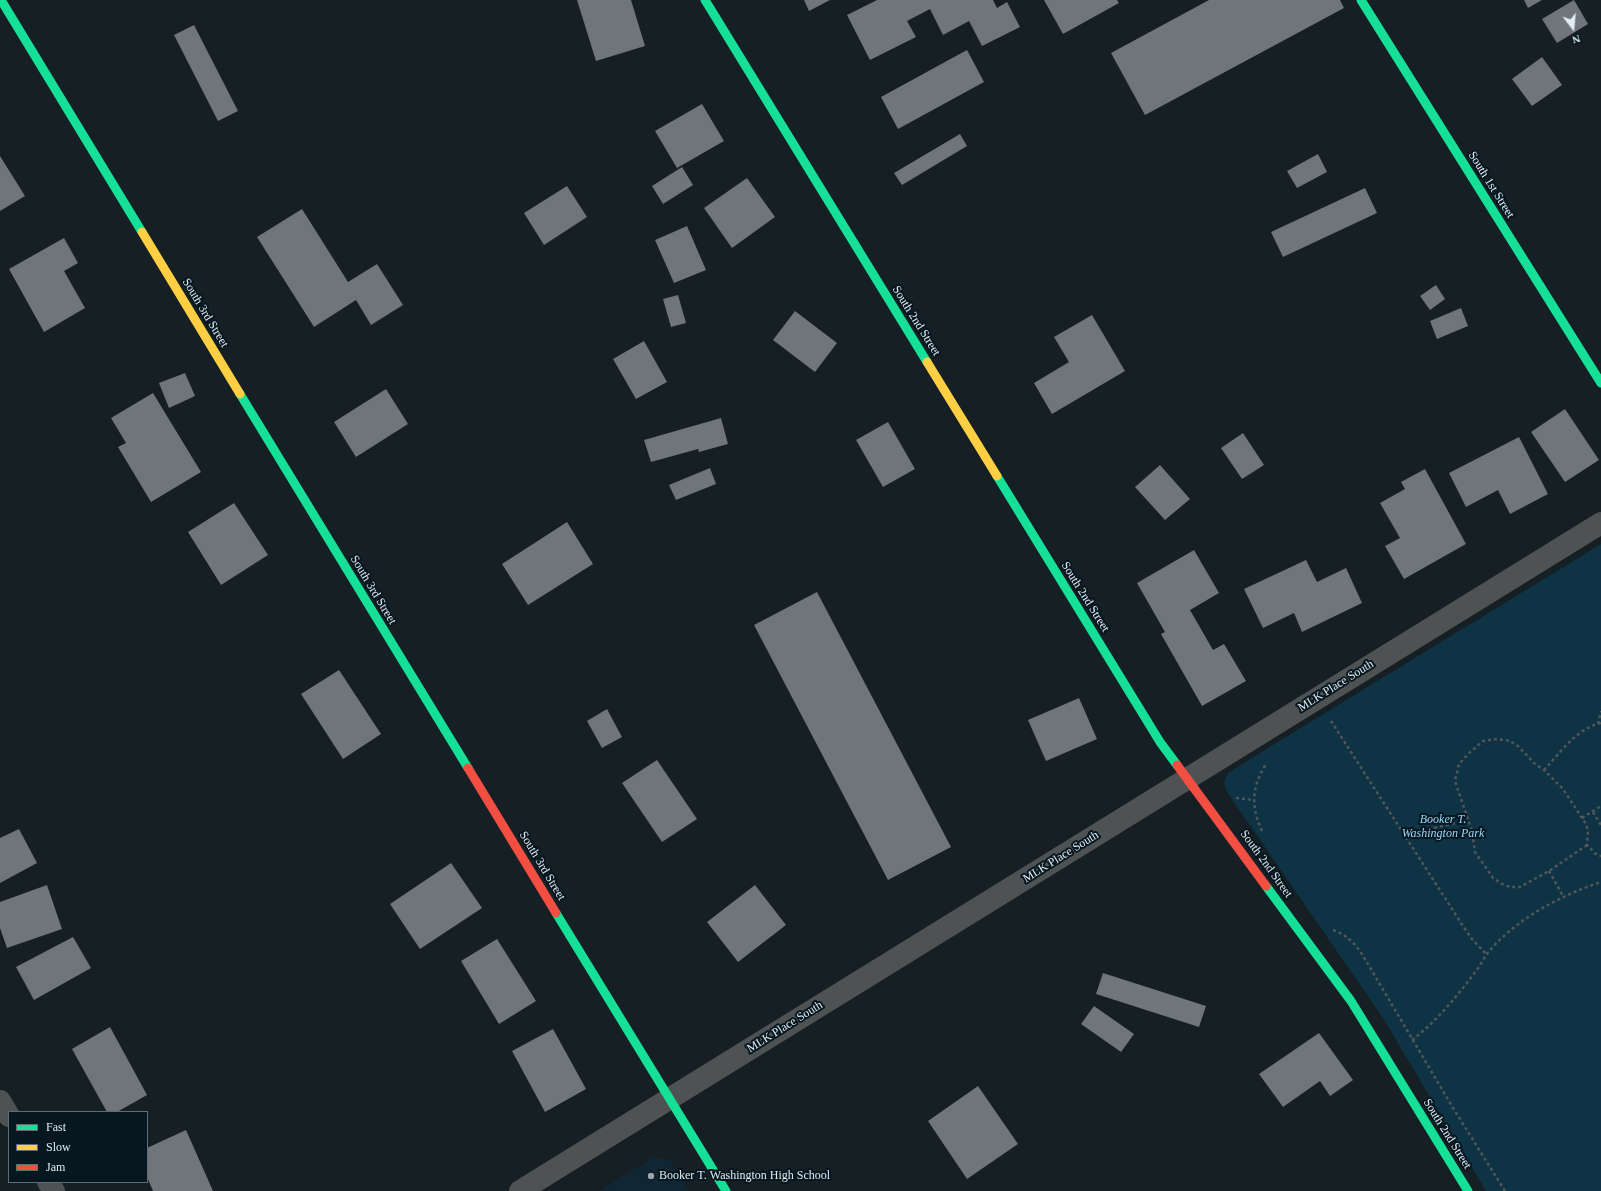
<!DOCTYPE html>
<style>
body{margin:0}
#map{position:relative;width:1601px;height:1191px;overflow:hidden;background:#161f24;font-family:Georgia,serif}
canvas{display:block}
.legend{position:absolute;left:8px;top:1111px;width:140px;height:72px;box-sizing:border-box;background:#071720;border:1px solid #5e6c74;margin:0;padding:5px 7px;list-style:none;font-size:12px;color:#e1ebf2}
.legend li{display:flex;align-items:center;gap:8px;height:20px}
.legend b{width:20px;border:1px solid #5e6c74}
.north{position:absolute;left:1553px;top:8px;width:40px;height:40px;-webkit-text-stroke:3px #071720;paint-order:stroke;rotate:164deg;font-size:11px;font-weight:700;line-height:16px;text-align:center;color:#e1ebf2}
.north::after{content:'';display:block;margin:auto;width:14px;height:18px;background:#e1ebf2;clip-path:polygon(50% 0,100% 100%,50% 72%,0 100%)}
</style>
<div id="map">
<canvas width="1601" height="1191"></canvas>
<ul class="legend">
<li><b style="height:5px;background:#16e098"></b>Fast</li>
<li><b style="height:5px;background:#ffcf43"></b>Slow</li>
<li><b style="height:5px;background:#f24e42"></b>Jam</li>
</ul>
<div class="north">N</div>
</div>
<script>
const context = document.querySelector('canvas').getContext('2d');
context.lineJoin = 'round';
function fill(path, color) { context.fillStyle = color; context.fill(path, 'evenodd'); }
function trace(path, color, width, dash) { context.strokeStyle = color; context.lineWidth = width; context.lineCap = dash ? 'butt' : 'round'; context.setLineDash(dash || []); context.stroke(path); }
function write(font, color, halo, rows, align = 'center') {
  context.font = font + ' Georgia,serif'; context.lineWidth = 4; context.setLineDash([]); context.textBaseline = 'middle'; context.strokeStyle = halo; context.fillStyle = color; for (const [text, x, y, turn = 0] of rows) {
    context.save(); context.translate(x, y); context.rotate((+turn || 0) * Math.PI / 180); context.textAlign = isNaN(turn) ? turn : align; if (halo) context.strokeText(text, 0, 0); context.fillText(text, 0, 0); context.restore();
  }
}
const built = new Path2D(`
 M 654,1157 L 670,1160 L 689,1191 L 598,1191 Z`);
const green = new Path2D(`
 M 1601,544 L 1601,1191 L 1486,1191 L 1383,1018 L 1229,795 C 1224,786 1222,782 1228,773 L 1263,751 Z`);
const building = new Path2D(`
 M 577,0 L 631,0 L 645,46 L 596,61 Z
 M 804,0 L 830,0 L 809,11 Z
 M 877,0 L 993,0 L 997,8 L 1007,2 L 1020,27 L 982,46 L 969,21 L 943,35 L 930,9 L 907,21 L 916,37 L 870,60 L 847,15 Z
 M 1044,0 L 1117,0 L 1119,3 L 1063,34 Z
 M 1209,0 L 1340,0 L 1344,8 L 1145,115 L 1111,53 Z
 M 1524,0 L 1542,0 L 1528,8 Z
 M 1574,0 L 1588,24 L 1557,43 L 1542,19 Z
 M 194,25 L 238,111 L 218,121 L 174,35 Z
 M 967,50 L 984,82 L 898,129 L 881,97 Z
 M 1542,57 L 1562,85 L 1532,106 L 1512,79 Z
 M 702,104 L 724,141 L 677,168 L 655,131 Z
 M 960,134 L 967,146 L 902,185 L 894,173 Z
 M 1318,154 L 1327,172 L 1297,188 L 1287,171 Z
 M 0,156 L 25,196 L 0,211 Z
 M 682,167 L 693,185 L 663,204 L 652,186 Z
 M 747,178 L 775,217 L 732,248 L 704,208 Z
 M 567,186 L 587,217 L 544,245 L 524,213 Z
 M 1365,188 L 1377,213 L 1283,257 L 1271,232 Z
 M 302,209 L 348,282 L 377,264 L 403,305 L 371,325 L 356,300 L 314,327 L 257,237 Z
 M 687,226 L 706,270 L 674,283 L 655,240 Z
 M 64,238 L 78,263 L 64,271 L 85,308 L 44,332 L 9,269 Z
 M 1436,285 L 1445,299 L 1430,310 L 1420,296 Z
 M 678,295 L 686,323 L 671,327 L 663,299 Z
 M 1461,308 L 1468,326 L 1437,339 L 1430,321 Z
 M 795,311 L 837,343 L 815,372 L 773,340 Z
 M 1092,315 L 1125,371 L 1052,414 L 1034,383 L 1069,362 L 1054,337 Z
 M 644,341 L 667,382 L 636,399 L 613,359 Z
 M 185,373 L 195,396 L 169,408 L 159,383 Z
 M 386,389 L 408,424 L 356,457 L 334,422 Z
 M 153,393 L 201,472 L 151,502 L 118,447 L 126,443 L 111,418 Z
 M 1565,409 L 1599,460 L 1565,482 L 1531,432 Z
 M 721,418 L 728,444 L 699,452 L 698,449 L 651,462 L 644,440 Z
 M 888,422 L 915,469 L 883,487 L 856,440 Z
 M 1243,433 L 1264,465 L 1242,479 L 1221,448 Z
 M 1519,437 L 1548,494 L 1510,514 L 1498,490 L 1466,507 L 1449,473 Z
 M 1160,465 L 1190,499 L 1165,520 L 1135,487 Z
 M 710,468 L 716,484 L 676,500 L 669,485 Z
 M 1425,469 L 1466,544 L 1404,579 L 1385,546 L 1400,538 L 1380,503 L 1405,489 L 1401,482 Z
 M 234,503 L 268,555 L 221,585 L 188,532 Z
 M 567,522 L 593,564 L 528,605 L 502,564 Z
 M 1194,550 L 1219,593 L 1190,610 L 1213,650 L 1224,644 L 1246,681 L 1202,706 L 1161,634 L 1165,632 L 1137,583 Z
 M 1306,560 L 1317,582 L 1346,568 L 1362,603 L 1302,632 L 1294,613 L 1263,628 L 1244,589 Z
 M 817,592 L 951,847 L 888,880 L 754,625 Z
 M 339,670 L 381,734 L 343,759 L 301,694 Z
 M 1079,698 L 1097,739 L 1046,761 L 1028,720 Z
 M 607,709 L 622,737 L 602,748 L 587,721 Z
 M 657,760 L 697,819 L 662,842 L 622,783 Z
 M 19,829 L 37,863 L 0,883 L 0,838 Z
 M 451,863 L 482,908 L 420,949 L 390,904 Z
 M 47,885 L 62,929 L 7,948 L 0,928 L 0,902 Z
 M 755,885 L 786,925 L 738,962 L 707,922 Z
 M 73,937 L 91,968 L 34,1000 L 16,967 Z
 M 497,939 L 536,1001 L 499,1024 L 461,961 Z
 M 1103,973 L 1206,1006 L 1199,1027 L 1096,994 Z
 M 1094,1006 L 1134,1034 L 1121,1052 L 1081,1024 Z
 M 110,1027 L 147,1095 L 117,1112 L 107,1112 L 72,1049 Z
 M 553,1029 L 586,1089 L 545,1112 L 512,1051 Z
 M 1319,1033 L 1353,1080 L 1330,1096 L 1320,1081 L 1283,1107 L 1259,1074 Z
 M 978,1086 L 1018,1144 L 967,1179 L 928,1121 Z
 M 186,1130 L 213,1191 L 153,1191 L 147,1177 L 147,1148 Z`);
const path = new Path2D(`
 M 1331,721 L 1463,926 L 1472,939 L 1487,955
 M 1598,724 L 1601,711
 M 1544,770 C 1560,753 1577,728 1601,723
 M 1236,798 L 1253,800
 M 1593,812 L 1601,825
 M 1582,818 L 1601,806
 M 1262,831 C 1251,807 1251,788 1266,764
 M 1405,835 L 1451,824 L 1468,822
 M 1587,845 L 1549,871 L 1520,887 L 1510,887 L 1502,884 L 1493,878 L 1475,852 L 1472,831 L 1455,781 L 1459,764 L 1468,754 L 1483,741 L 1497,739 L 1510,741 L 1518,746 L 1535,764 L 1544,770 L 1563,789 L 1586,824 L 1588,831 L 1587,845 L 1597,855 L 1601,856
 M 1549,871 L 1563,896
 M 1333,930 C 1346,935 1354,942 1362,954 L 1453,1108 L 1505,1191
 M 1412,1040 C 1437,1021 1458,995 1476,971 C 1480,966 1483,960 1486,955 C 1514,920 1559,896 1601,882`);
const street = new Path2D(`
 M 0,1101 L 9,1116
 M 48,1182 L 54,1191
 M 520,1191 L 1601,523`);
const fast = new Path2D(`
 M 1,0 L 142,232
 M 705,0 L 927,362
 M 1361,0 L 1601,383
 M 240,394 L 468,768
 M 997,476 L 1160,742 L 1177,765
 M 1266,886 L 1351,1001 L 1468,1191
 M 556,913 L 726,1191`);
const slow = new Path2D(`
 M 142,232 L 240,394
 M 927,362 L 997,476`);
const jam = new Path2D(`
 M 1177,765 L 1266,886
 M 468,768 L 556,913`);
const markers = [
 [651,1176,4,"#9aa4aa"]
];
const streetNames = [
 ["South 1st Street",1491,185,58],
 ["South 3rd Street",205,313,59],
 ["South 2nd Street",916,321,58],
 ["South 3rd Street",373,590,59],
 ["South 2nd Street",1085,597,58],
 ["MLK Place South",1336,686,-32],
 ["MLK Place South",1061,857,-32],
 ["South 2nd Street",1266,864,54],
 ["South 3rd Street",542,866,59],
 ["MLK Place South",785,1027,-32],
 ["South 2nd Street",1447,1134,58]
];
const parkNames = [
 ["Booker T.",1443,820],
 ["Washington Park",1443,834]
];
const poiNames = [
 ["Booker T. Washington High School",659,1176]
];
fill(built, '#102632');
fill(green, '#0d3344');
fill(building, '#6f757a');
trace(path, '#525658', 2.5, [3, 3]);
trace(street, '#4e5253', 22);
trace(fast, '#16e098', 9);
trace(slow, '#ffcf43', 9);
trace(jam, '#f24e42', 9);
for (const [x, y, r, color] of markers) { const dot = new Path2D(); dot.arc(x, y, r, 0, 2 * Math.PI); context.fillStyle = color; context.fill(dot); trace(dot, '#071720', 1.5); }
write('12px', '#e1ebf2', '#071720', streetNames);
write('italic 12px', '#98d9fd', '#071720', parkNames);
write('12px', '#e1ebf2', '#071720', poiNames, 'left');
</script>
